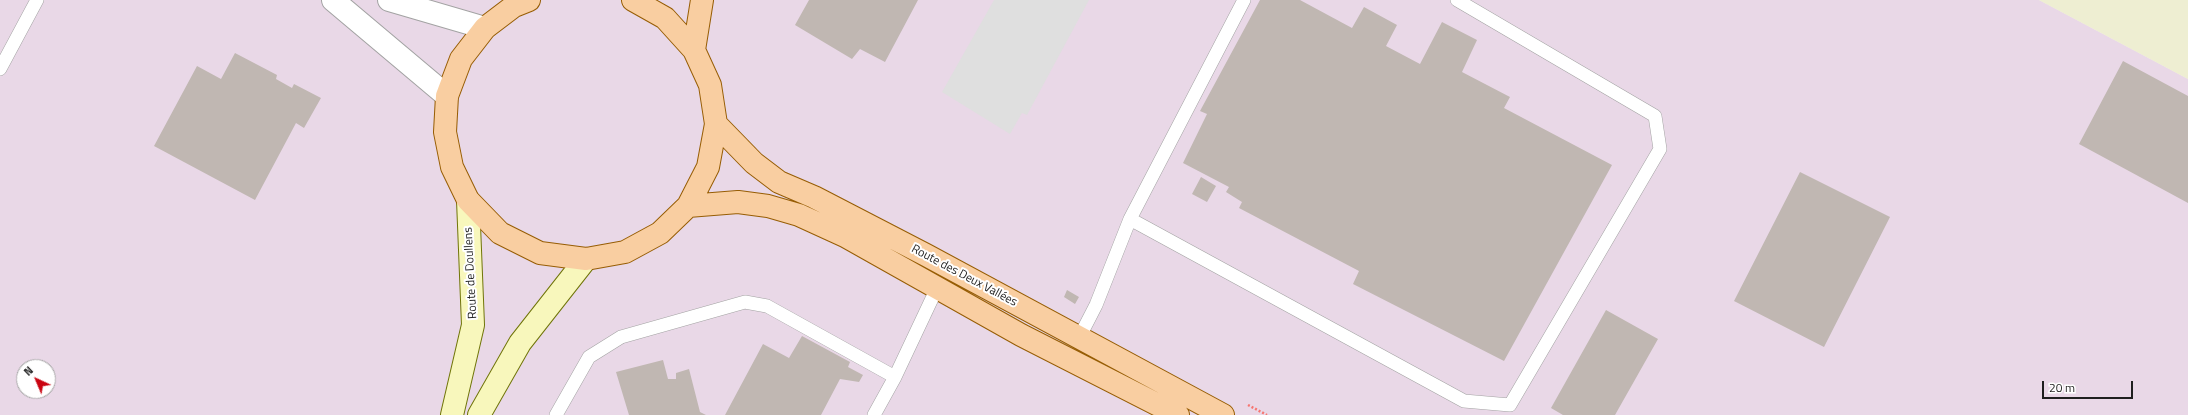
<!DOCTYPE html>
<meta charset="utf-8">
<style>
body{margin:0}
#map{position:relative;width:2188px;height:415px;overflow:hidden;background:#f0ece6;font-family:"Titillium Web",sans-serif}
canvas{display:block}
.north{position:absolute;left:16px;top:359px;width:40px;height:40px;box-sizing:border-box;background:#fff;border:1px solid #a5a5a5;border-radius:50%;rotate:316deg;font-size:11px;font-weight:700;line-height:16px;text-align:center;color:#1f1f1f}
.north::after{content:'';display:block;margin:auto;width:14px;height:18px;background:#ca0512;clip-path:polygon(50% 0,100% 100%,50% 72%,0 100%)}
.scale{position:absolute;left:2042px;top:381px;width:91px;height:18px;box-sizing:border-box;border:2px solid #1f1f1f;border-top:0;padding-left:5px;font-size:12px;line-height:14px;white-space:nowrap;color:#1f1f1f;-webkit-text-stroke:3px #fff;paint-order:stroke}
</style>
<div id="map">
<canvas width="2188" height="415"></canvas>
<div class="north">N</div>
<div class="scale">20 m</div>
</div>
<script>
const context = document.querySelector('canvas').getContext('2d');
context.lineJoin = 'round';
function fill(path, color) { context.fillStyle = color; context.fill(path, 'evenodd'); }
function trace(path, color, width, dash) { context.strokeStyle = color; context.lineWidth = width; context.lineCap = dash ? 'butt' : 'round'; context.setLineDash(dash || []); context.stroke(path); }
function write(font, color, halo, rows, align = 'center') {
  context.font = font + ' "Titillium Web",sans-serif'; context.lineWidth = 4; context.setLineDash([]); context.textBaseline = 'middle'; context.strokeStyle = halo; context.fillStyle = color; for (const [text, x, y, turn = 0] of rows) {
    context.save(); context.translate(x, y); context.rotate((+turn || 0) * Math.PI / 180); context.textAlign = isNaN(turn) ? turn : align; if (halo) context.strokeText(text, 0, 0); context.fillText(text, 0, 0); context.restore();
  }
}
const industrial = new Path2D(`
 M 0,0 L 2039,0 L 2188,79 L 2188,415 L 0,415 ZM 24,367 L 48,367 L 48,391 L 24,391 Z`);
const farmland = new Path2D(`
 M 2039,0 L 2188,0 L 2188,79 Z`);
const parking = new Path2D(`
 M 994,0 L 1089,0 L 1027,115 L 1022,113 L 1010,134 L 942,92 Z`);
const building = new Path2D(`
 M 809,0 L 918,0 L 885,62 L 860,49 L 852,59 L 795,25 Z
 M 1260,0 L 1300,0 L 1352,28 L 1364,7 L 1397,25 L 1386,46 L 1420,64 L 1442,22 L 1477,40 L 1462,72 L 1510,97 L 1504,108 L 1612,165 L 1504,361 L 1353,284 L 1359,271 L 1239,208 L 1242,202 L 1226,192 L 1229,187 L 1183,163 L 1207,114 L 1200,111 Z
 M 235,53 L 277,75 L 276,79 L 292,88 L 294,84 L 321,98 L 304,128 L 296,123 L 255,200 L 154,146 L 197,66 L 221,79 Z
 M 2123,61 L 2188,96 L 2188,203 L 2079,144 Z
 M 1800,172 L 1890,217 L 1824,347 L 1734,301 Z
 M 1201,177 L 1216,186 L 1207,202 L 1192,194 Z
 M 1067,290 L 1079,297 L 1075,304 L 1064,297 Z
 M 1606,310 L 1658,339 L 1615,415 L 1563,415 L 1551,408 Z
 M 802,336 L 850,362 L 848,367 L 863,375 L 859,382 L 840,379 L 821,415 L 725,415 L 763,344 L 789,358 Z
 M 663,360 L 668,379 L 676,379 L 676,373 L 689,369 L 700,412 L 706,415 L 629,415 L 616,372 Z`);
const path = new Path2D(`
 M 1248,405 L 1267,415`);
const lane = new Path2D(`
 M 0,69 L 37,0
 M 1130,219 L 1464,401 L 1510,405 L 1660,149 L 1655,116 L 1457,0
 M 1079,338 L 1096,305 L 1130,219 L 1244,0
 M 556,415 L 589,357 L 621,337 L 745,302 L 767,306 L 895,377
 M 874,415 L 895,377 L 937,288`);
const street = new Path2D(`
 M 333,0 L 447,96
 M 389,0 L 485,28`);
const secondary = new Path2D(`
 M 452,415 L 473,325 L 468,200
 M 479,415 L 520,343 L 586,259`);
const primary = new Path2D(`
 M 529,0 L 514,6 L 485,28 L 461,59 L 447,96 L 445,132 L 452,167 L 468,200 L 500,233 L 540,253 L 586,259 L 625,252 L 660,233 L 688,206 L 708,167 L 716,124 L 710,85 L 694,50 L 665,18 L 633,0
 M 694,50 L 702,0
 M 716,124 L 754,163 L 779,182 L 814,197 L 926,255 L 1223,415
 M 688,206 L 738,202 L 768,206 L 799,215 L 845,236 L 1021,335 L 1178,415`);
const streetNames = [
 ["Route de Doullens",471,273,-93],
 ["Route des Deux Vallées",964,276,28]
];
fill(industrial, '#e9d8e7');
fill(farmland, '#eeeed2');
fill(parking, '#dfdfdf');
fill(building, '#c0b7b2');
trace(lane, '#a3a3a3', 14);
trace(street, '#a3a3a3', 24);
trace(secondary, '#707508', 24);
trace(primary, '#975d04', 24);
trace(path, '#f67671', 2.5, [2, 2]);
trace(lane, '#fff', 13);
trace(street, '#fff', 22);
trace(secondary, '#f8f7bc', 22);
trace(primary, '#f9cea1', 22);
write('12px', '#1f1f1f', '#fff', streetNames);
</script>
